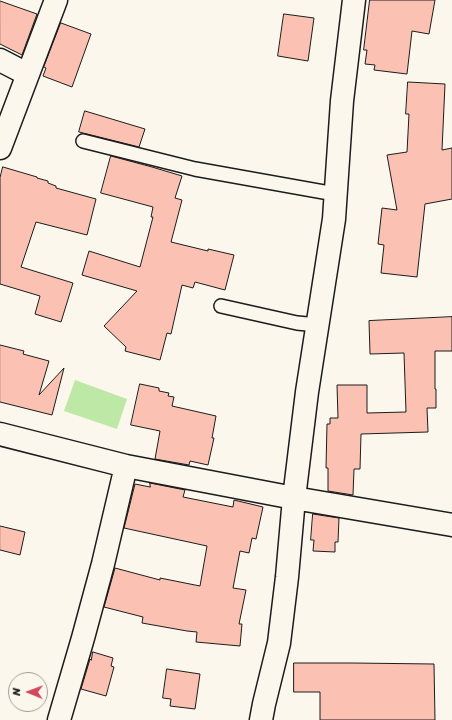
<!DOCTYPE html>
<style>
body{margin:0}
#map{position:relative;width:452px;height:720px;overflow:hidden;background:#fbf7ec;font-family:Sriracha,sans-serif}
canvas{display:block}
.north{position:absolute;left:8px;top:672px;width:40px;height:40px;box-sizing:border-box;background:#fbf7ec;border:1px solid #a29f99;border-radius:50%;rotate:271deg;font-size:11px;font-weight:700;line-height:16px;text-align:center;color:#1c1c1c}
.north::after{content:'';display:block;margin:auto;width:14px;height:18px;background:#d1495b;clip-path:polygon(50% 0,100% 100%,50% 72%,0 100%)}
</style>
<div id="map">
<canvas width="452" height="720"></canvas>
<div class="north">N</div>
</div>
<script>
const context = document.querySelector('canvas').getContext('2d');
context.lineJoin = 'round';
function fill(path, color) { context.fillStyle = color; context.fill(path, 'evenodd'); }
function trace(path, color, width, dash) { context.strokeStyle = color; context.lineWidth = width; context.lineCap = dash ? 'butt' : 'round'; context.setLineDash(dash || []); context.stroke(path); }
const green = new Path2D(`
 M 75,380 L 127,399 L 117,429 L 64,411 Z`);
const building = new Path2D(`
 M 370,0 L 435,0 L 429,34 L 412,31 L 407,74 L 374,70 L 375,65 L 365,64 L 367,50 L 364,50 Z
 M 0,1 L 37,14 L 22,55 L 0,44 Z
 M 284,14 L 314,18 L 308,61 L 278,56 Z
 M 61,23 L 91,34 L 72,87 L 43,76 L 46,68 L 44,67 Z
 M 408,82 L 445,84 L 442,150 L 452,148 L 452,199 L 425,204 L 417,277 L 381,273 L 384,245 L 378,244 L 382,208 L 397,210 L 387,155 L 407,152 L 409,114 L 406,114 Z
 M 85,111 L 145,129 L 139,147 L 79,132 Z
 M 111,156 L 152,167 L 182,176 L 175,198 L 182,200 L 171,242 L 208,251 L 208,249 L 234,255 L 225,290 L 195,282 L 193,288 L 182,285 L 171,334 L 167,333 L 160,360 L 125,351 L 126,347 L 104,326 L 137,291 L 82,275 L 89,251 L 140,267 L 153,217 L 151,217 L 153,207 L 101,193 Z
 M 3,167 L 37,177 L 37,178 L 48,181 L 48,183 L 56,186 L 56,188 L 96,199 L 87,235 L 36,222 L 21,267 L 73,283 L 61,322 L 35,314 L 40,296 L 0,284 L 0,178 Z
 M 452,317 L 452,351 L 435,351 L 435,389 L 436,389 L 436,408 L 427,408 L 428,432 L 361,434 L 360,469 L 354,469 L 353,495 L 328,491 L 328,468 L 326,468 L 327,424 L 330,424 L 330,418 L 338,418 L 337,385 L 367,385 L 367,413 L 406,412 L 404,353 L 370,354 L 369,321 Z
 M 0,345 L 24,351 L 23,354 L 49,361 L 39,395 L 64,368 L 52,415 L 0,402 Z
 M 140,384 L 159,388 L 159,391 L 169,393 L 168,396 L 174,397 L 172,406 L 216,416 L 212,438 L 214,438 L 208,465 L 190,461 L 189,465 L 155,459 L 160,431 L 131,425 Z
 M 150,483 L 185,490 L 183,497 L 233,507 L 234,500 L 263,507 L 256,539 L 252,538 L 249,553 L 240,551 L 233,588 L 246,590 L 239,624 L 242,624 L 240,646 L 196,642 L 197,632 L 187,631 L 142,623 L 143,617 L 104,607 L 115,568 L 160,580 L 160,578 L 200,586 L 207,546 L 124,528 L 135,484 L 150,487 Z
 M 313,514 L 339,518 L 338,542 L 335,542 L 335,552 L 313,551 L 314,540 L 311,540 Z
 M 0,526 L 25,532 L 20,555 L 0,550 Z
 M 93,652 L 113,658 L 111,666 L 114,667 L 106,696 L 81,689 L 90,659 L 91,660 Z
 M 294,663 L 353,663 L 434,664 L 435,720 L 320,720 L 320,692 L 294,692 Z
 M 167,669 L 200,674 L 195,709 L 170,706 L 171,699 L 163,698 Z`);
const lane = new Path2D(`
 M 83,141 L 195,169 L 335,194
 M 221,306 L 297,323 L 318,325`);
const street = new Path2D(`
 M 0,60 L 27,74
 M 0,148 L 56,0
 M 0,434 L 126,466 L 294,498 L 452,525
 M 59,720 L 83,638 L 103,564 L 126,466
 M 261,720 L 264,704 L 279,643 L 287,577 L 294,498 L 307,392 L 334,219 L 342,101 L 354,0`);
fill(green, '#bee8a5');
fill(building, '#fbc1b2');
trace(building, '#1c1c1c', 1);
trace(lane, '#1c1c1c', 16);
trace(street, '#1c1c1c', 25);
trace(lane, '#fbf7ec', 13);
trace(street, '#fbf7ec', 22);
</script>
